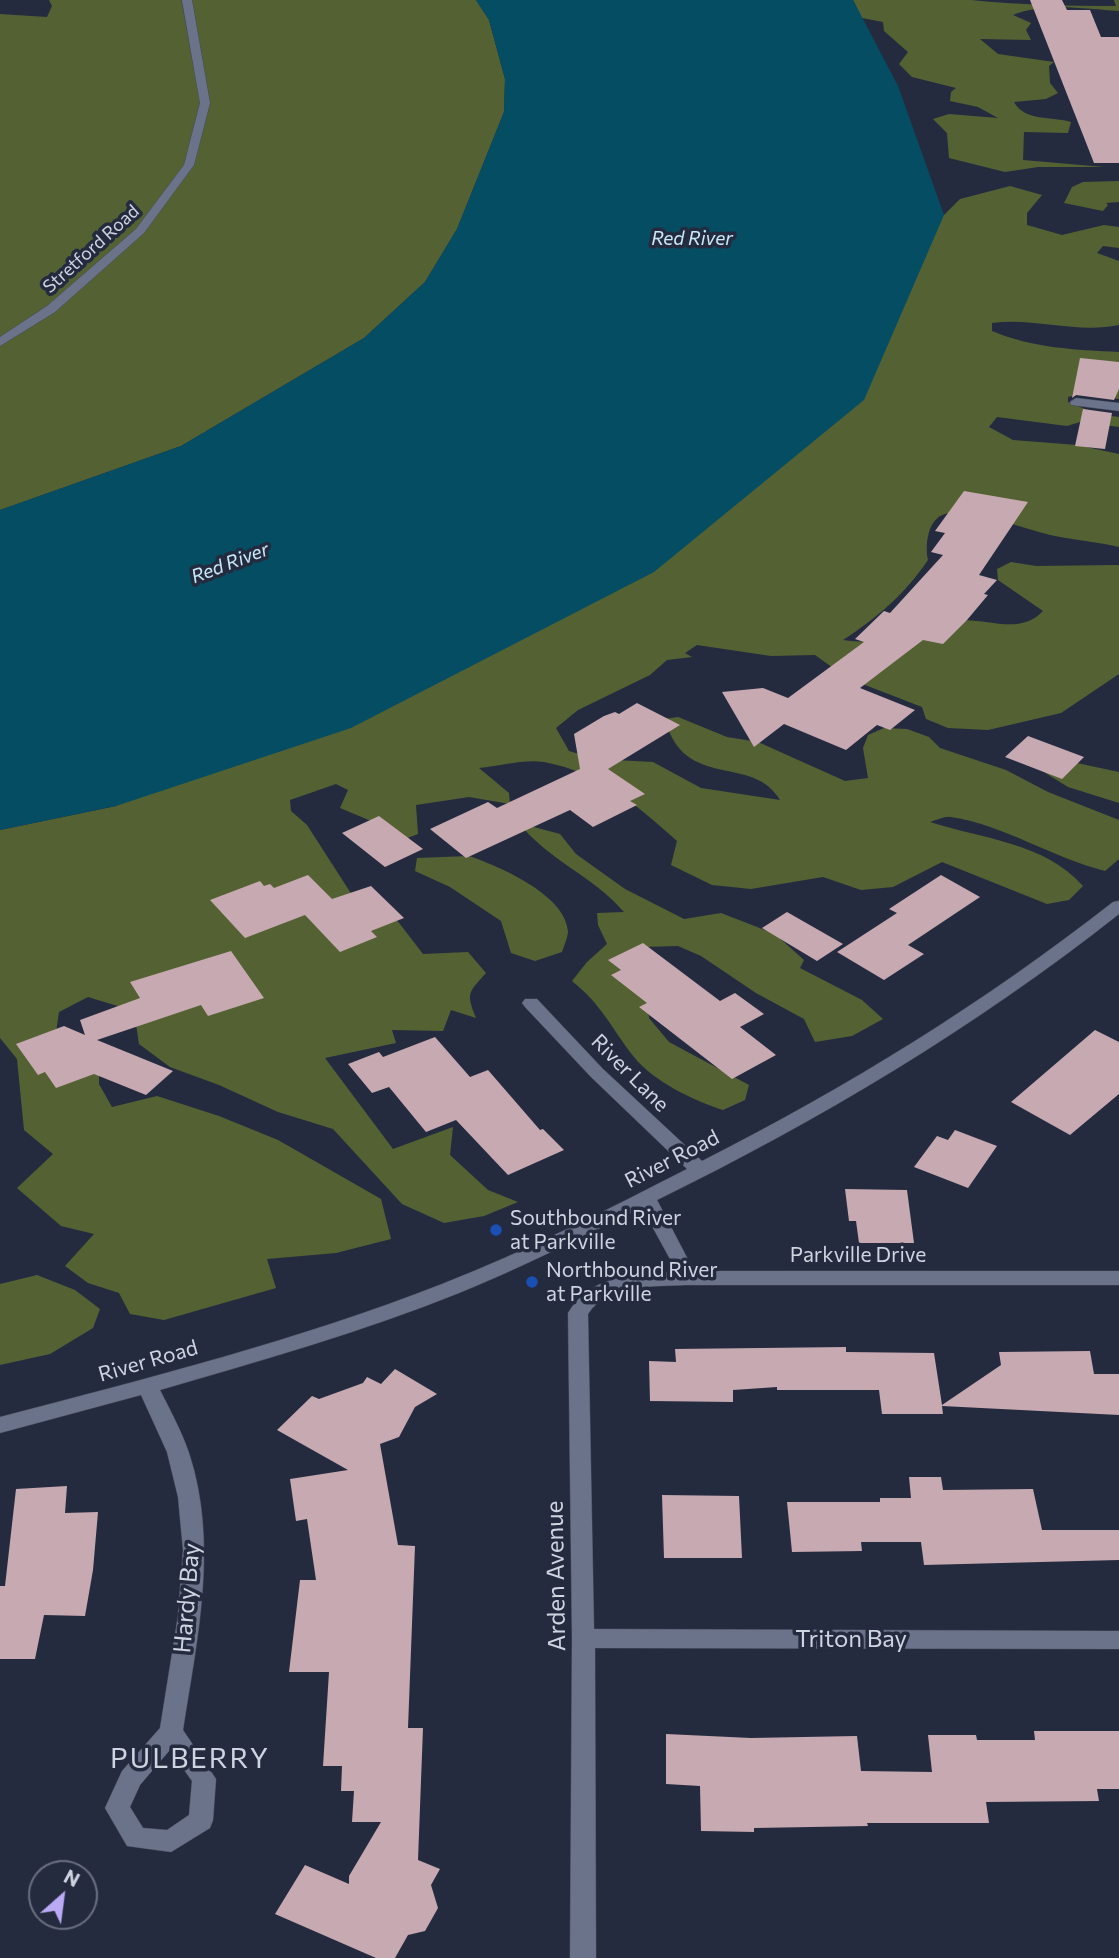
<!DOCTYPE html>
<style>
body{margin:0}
#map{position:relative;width:1119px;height:1958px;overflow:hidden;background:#252b3f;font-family:Commissioner,sans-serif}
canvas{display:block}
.north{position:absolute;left:28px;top:1860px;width:70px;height:70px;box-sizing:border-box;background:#252b3f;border:2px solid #696f80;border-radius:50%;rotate:28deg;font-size:19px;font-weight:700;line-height:28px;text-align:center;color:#cfd4e1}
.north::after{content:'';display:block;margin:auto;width:24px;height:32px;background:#baaaf6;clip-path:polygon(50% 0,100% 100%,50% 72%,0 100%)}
</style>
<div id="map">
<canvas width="1119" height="1958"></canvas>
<div class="north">N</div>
</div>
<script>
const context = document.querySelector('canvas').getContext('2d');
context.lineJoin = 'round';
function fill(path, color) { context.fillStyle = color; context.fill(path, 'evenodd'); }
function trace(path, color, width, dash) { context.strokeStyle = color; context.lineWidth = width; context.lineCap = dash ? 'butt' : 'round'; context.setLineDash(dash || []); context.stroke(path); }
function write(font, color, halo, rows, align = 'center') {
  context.font = font + ' Commissioner,sans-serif'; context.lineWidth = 7; context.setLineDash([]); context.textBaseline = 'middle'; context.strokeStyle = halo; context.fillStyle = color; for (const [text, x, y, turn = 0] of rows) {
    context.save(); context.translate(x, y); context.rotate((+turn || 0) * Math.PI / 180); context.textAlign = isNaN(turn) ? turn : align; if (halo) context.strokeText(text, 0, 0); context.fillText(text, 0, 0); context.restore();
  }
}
const forest = new Path2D(`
 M 49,0 L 476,0 L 489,20 L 505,79 L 504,112 L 457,229 L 425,282 L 364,338 L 181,446 L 0,510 L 0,14 L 47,17 L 52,6 Z
 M 853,0 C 891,0 933,0 971,0 C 1018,5 1067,6 1116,6 L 1114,0 L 1119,0 L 1119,11 C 1086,9 1044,2 1013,15 L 1031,23 L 1026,30 L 1031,40 L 980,39 L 998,54 L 1054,62 L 1049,66 L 1050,83 L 1058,93 L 1046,99 L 1014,102 C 1025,122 1052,116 1071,122 L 1068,133 L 1024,132 L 1023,160 L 1104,167 L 1038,167 L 1005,172 L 949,158 L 947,133 L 933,119 L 949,114 L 998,118 L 978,107 L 950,101 L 951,92 L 956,88 L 912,77 L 899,64 L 908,52 L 884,31 L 883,22 L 862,18 Z
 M 1119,181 L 1119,202 L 1106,203 L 1108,205 L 1103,211 L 1064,203 L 1072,187 L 1083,182 Z
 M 1010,186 L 1042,195 L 1027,213 L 1027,225 L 1062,235 L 1104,225 L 1119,227 L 1119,248 L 1103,246 L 1097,253 L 1119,261 L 1119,325 C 1076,334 1034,317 992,323 L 992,331 C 1032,348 1076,350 1119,352 L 1119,399 L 1082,394 L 1068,397 L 1068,402 L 1097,414 L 1119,417 L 1119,427 L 1080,422 L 1067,426 L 997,417 L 989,427 L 1013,440 L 1077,445 L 1119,454 L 1119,547 C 1098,542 1076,540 1055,536 C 1029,531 969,506 945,514 C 927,519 925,546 928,560 C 904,595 878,617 843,640 C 893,647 911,628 955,621 C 984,616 1019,637 1043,611 L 998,580 L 997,569 L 1011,562 L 1036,566 L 1119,565 L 1119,674 L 1061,713 L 988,730 L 948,728 L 926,719 L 922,707 L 847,678 L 815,655 L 771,656 L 697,645 L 685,653 L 692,657 L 667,660 L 650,675 L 578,710 L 556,728 L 569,751 L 596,759 L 653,762 L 701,788 L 780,800 C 753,753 684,792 665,719 L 678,717 L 727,737 L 758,742 L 845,781 L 868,778 L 863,748 L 868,735 L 884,728 L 907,729 L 929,737 L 940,748 L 1006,770 L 1048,792 L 1119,820 L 1119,859 L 1105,871 C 1053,858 1004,825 951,817 C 945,816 937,820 930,822 C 982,839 1044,842 1083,886 L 1069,900 L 1047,904 L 942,862 L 893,887 L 861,890 L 823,877 L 751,889 L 712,885 L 671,865 L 677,841 C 637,805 599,772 544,762 C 525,759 499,766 479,768 L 509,793 L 510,804 L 469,797 L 416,805 L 418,834 L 394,843 L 383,826 L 340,808 L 348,790 L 336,784 L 290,800 L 291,811 L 307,825 L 352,895 L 396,919 L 423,954 L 468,952 L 486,973 C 468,993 466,993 476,1018 L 451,1010 L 443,1031 L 392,1030 L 396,1043 L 325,1058 L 393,1149 L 453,1127 L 450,1155 L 488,1190 L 518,1202 L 484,1216 L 444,1223 L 402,1204 L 333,1129 L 278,1112 L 219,1085 L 170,1067 L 139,1044 L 134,1011 L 88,997 L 59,1012 L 55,1039 L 99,1071 L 99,1084 L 112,1107 L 157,1096 L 219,1116 L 278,1140 L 381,1199 L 391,1239 L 336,1253 L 267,1259 L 276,1288 L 164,1320 L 130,1314 L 119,1293 L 88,1283 L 65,1266 L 94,1234 L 61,1226 L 17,1188 L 53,1154 L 24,1130 L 17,1059 L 0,1038 L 0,830 L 116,806 L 944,215 L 960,199 Z
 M 1072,762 L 1119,772 L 1119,803 L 1068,787 L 1034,766 Z
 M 519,823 L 560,834 L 576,854 L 625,889 L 684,919 L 721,913 L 775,934 L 804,960 L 800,968 L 862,1000 L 883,1019 L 852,1036 L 815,1042 L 804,1019 L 756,993 L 701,956 L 678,946 L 643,947 L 649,1018 L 669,1042 L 749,1085 L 745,1100 L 723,1110 C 694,1101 653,1081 634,1057 C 611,1028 603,1006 572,981 L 587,962 L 607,944 L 598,925 L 597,913 L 624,912 C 593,876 548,860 519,823 Z
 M 469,856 C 498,866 565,894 568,931 C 568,937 564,946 562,952 L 535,961 L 511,953 L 501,921 L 450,887 L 415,871 L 417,858 Z
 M 37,1275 L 75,1290 L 100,1309 L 93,1328 L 50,1354 L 0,1365 L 0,1284 Z`);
const water = new Path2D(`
 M 476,0 L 853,0 L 898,86 L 944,215 L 864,400 L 654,572 L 351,728 L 116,806 L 0,830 L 0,510 L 181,446 L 364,338 L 425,282 L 457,229 L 504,112 L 505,79 L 489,20 Z`);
const building = new Path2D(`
 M 1030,0 L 1062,0 L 1067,10 L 1090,10 L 1101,37 L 1119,37 L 1119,163 L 1094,163 Z
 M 1080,358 L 1119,362 L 1119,389 L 1114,400 L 1076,395 L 1072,398 Z
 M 1083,409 L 1112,413 L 1105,449 L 1075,446 Z
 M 964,491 L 1028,502 L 979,575 L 997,580 L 984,594 L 988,595 L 967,620 L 943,644 L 923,640 L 860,688 L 915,710 L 890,730 L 877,725 L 846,750 L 784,724 L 754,747 L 722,692 L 763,688 L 788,698 L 864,642 L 855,639 L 884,611 L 890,613 L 943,555 L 931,552 L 945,533 L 935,531 Z
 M 637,703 L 680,725 L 608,769 L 645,794 L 630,801 L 637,805 L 593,827 L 570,810 L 466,858 L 430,829 L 488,802 L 497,808 L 580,769 L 574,734 L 604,716 L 615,712 L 619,714 Z
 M 1028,736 L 1084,757 L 1062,779 L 1005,757 Z
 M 379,816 L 423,849 L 385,867 L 342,833 Z
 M 308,875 L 332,899 L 371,886 L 404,918 L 371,931 L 377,937 L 340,952 L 305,915 L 245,938 L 210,900 L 260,881 L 264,886 L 270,884 L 274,888 Z
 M 941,875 L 980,897 L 908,945 L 924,954 L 884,980 L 837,952 L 897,913 L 889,909 Z
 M 787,912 L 843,944 L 817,961 L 762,928 Z
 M 643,943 L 720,1001 L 735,993 L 764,1014 L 740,1027 L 776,1055 L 732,1079 L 639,1007 L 647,1003 L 611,975 L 621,970 L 608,960 Z
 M 231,951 L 264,998 L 208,1016 L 201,1005 L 97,1040 L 173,1071 L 146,1095 L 94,1074 L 56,1088 L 45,1072 L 38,1075 L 16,1044 L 64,1026 L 85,1035 L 80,1020 L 140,998 L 130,982 Z
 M 1095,1030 L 1119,1042 L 1119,1094 L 1113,1099 L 1070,1135 L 1011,1102 Z
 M 435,1037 L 470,1077 L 488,1070 L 540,1130 L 543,1129 L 564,1150 L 508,1175 L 456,1120 L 426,1132 L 389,1087 L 372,1093 L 348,1064 L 379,1052 L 383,1057 Z
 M 955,1130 L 997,1146 L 968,1188 L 914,1167 L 937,1136 L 948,1140 Z
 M 845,1189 L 907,1190 L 914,1243 L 859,1243 L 856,1221 L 849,1221 Z
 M 846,1347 L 846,1352 L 934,1353 L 942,1405 L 1001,1365 L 999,1352 L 1090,1351 L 1094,1374 L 1119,1374 L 1119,1415 L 942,1406 L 943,1414 L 882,1414 L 879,1390 L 777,1390 L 777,1387 L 733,1390 L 733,1402 L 650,1401 L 649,1361 L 676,1362 L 675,1349 Z
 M 395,1369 L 437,1394 L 415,1407 L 399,1437 L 380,1444 L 398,1545 L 415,1546 L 408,1728 L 423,1728 L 418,1860 L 440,1869 L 431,1885 L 438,1908 L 425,1931 L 408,1935 L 395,1958 L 376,1958 L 275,1914 L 305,1865 L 349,1884 L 349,1876 L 381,1822 L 352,1822 L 354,1791 L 341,1791 L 342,1766 L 323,1766 L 329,1672 L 289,1672 L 300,1580 L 316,1580 L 307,1519 L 296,1521 L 290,1479 L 348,1470 L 277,1430 L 312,1396 L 319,1399 L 363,1383 L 367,1377 L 381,1384 Z
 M 909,1477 L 941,1477 L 943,1490 L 1033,1489 L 1042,1530 L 1119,1530 L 1119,1560 L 924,1565 L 921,1542 L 861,1542 L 862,1551 L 792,1552 L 787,1502 L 880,1502 L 880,1498 L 911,1498 Z
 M 67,1486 L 65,1513 L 98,1512 L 93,1570 L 85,1616 L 44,1615 L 35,1659 L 0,1659 L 0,1586 L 5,1586 L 16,1489 Z
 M 662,1495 L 739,1496 L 742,1558 L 664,1558 Z
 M 1034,1731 L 1119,1731 L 1119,1789 L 1097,1789 L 1099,1801 L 986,1802 L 989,1823 L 867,1823 L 868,1826 L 754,1828 L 754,1832 L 701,1831 L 700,1786 L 666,1784 L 666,1734 L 751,1738 L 857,1736 L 861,1771 L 932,1772 L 928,1735 L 976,1735 L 977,1740 L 1035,1740 Z`);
const minor = new Path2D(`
 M 182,0 L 192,0 L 210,103 L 194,165 L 144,233 L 55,312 L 0,346 L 0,337 L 47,306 L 136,229 L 184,165 L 200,103 Z
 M 1076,398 L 1119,403 L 1119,411 L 1071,405 L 1070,402 Z
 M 1119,901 L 1119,914 C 976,1027 820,1120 657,1200 L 694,1271 L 1119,1271 L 1119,1285 L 686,1285 C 654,1287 608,1283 588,1314 L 594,1629 L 1119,1631 L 1119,1649 L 595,1648 L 596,1958 L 570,1958 L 572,1638 L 568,1313 C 590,1275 634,1274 674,1272 L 670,1259 L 642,1208 C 581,1237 521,1268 459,1293 C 362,1332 260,1361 160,1390 C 170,1410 182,1432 189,1453 C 219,1544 197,1639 183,1730 L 216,1779 L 213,1820 L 210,1828 L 171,1852 L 127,1846 L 105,1808 L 122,1771 L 160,1728 L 178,1616 L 183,1550 L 178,1497 L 167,1452 L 141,1395 L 0,1433 L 0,1417 C 149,1378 299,1340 442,1284 C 526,1251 607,1210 687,1169 L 591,1077 L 525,1007 L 522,1003 L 525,999 L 537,999 L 603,1069 L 702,1161 C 848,1087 984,1003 1113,902 ZM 170,1750 L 192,1781 L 189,1815 L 167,1830 L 143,1828 L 130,1807 L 140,1785 Z`);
const markers = [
 [496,1230,7,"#1a4fb4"],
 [532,1282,7,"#1a4fb4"]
];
const farStreetnames = [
 ["Stretford Road",91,249,-42]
];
const farWaternames = [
 ["Red River",692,239],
 ["Red River",230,563,-21]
];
const streetNames = [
 ["River Lane",630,1073,45],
 ["River Road",672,1159,-27],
 ["Parkville Drive",858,1255],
 ["River Road",148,1361,-16]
];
const poiNames = [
 ["Southbound River",510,1218],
 ["at Parkville",510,1242],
 ["Northbound River",546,1270],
 ["at Parkville",546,1294]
];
const nearStreetnames = [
 ["Arden Avenue",556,1576,-91],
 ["Hardy Bay",187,1598,-85],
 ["Triton Bay",851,1639]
];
const nearNeighbourhoodnames = [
 ["PULBERRY",190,1759]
];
fill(forest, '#546233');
fill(water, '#054d62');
fill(building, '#c7a9b1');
trace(minor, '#44495a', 1);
fill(minor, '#6b738a');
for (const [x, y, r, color] of markers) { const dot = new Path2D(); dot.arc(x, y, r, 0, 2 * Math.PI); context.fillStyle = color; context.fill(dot); trace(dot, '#252b3f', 2.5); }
write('18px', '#cfd4e1', '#252b3f', farStreetnames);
write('italic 19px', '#c8eaf9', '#252b3f', farWaternames);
write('21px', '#cfd4e1', '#252b3f', streetNames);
write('21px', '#cfd4e1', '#252b3f', poiNames, 'left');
write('24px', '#cfd4e1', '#252b3f', nearStreetnames);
context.letterSpacing = '2px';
write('28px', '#cfd4e1', '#252b3f', nearNeighbourhoodnames);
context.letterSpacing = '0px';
</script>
